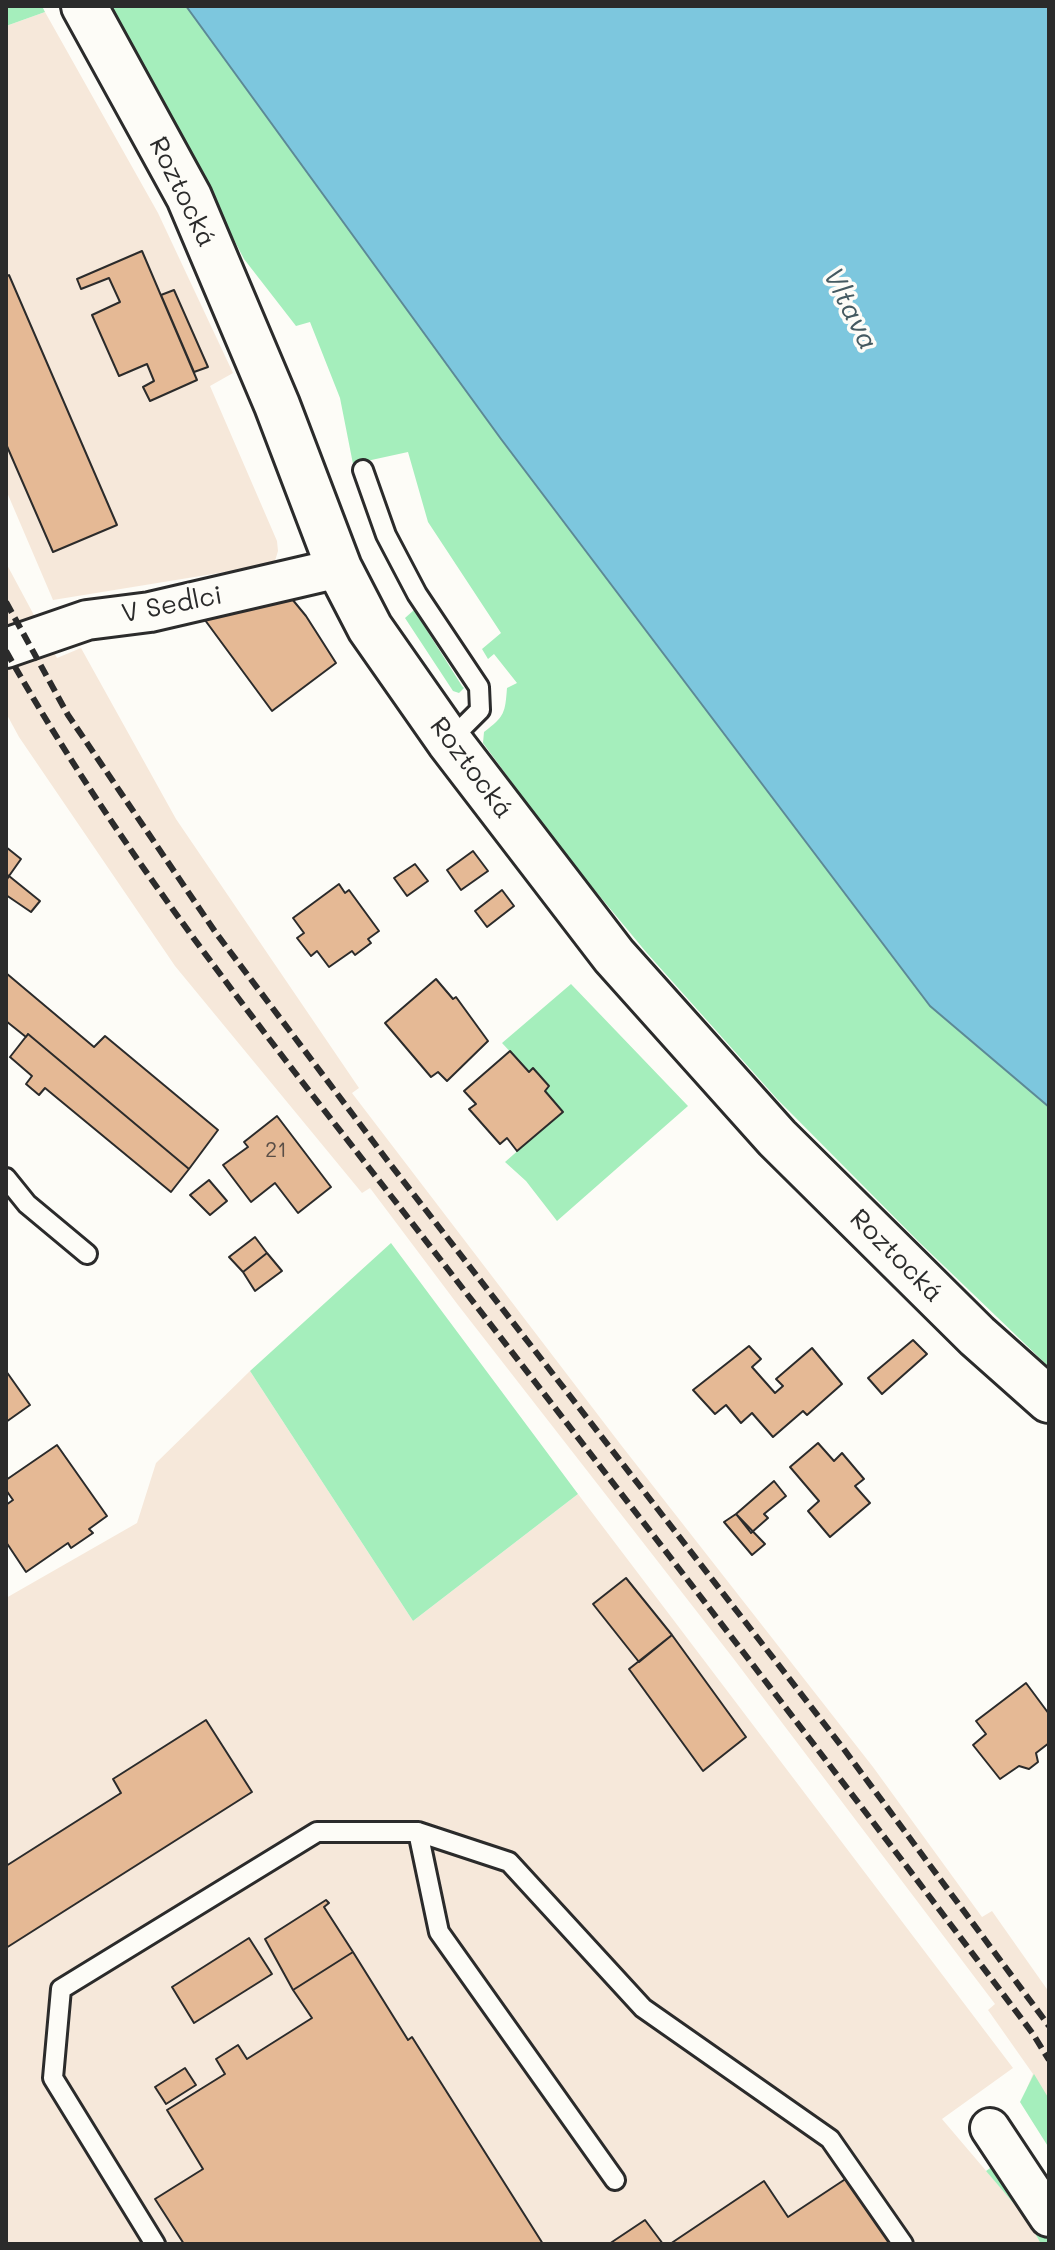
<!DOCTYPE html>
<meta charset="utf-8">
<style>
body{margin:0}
#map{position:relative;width:1055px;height:2250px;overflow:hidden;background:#fdfcf7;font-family:Mali,sans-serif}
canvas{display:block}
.frame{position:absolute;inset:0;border:8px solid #2b2b2b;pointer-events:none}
</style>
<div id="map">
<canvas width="1055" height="2250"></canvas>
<div class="frame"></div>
</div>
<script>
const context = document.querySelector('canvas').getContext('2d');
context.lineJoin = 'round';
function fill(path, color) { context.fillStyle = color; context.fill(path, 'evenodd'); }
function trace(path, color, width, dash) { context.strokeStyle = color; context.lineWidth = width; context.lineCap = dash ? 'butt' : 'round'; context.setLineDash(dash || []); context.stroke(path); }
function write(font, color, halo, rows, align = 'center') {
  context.font = font + ' Mali,sans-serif'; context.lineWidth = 7; context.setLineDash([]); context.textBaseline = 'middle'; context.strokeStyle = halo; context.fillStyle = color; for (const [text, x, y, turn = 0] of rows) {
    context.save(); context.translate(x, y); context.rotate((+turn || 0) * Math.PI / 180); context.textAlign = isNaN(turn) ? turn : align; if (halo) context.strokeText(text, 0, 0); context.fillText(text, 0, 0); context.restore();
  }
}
const built = new Path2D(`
 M 45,12 L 158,213 L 233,373 L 210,386 L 277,541 L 278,551 L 275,561 L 268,565 L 53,600 L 6,490 L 6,26 Z
 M 6,563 L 57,658 L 81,648 L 176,819 L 359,1088 L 352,1093 L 621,1445 L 873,1767 L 982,1917 L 992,1911 L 1049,1992 L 1049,2122 L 1027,2088 L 1033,2074 L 988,2010 L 995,2004 L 733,1658 L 458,1305 L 370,1188 L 362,1193 L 175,966 L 19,737 L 6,713 Z
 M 250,1371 L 413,1621 L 578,1494 L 1013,2068 L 942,2119 L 1027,2219 L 1041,2244 L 6,2244 L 6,1598 L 137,1523 L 156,1463 Z`);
const green = new Path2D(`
 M 6,6 L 42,6 L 45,12 L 6,26 Z
 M 112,6 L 186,6 L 501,439 L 930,1006 L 1049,1107 L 1049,1367 L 919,1242 L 778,1100 L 646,952 L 564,853 L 483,743 L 484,732 C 505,716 505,713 507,688 L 517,683 L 494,654 L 488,659 L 482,649 L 501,633 L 428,522 L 408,452 L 353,464 L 340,398 L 310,322 L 296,326 L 244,259 Z
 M 414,610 L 462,686 L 464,688 L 459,693 L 453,691 L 405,618 Z
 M 571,984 L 688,1106 L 557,1221 L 526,1181 L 505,1162 L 563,1111 L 545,1091 L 549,1086 L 533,1069 L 529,1072 L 502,1043 Z
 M 391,1243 L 578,1494 L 413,1621 L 250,1371 Z
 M 1034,2074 L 1049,2099 L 1049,2148 L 1020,2102 Z
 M 997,2163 L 1049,2237 L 1049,2244 L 1041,2244 L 1027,2219 L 986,2171 Z`);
const water = new Path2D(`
 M 186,6 L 1049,6 L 1049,1107 L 930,1006 L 501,439 Z`);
const building = new Path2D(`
 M 142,251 L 197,380 L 150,401 L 143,387 L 154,381 L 147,364 L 119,376 L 92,315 L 120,302 L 109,278 L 81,289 L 77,279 Z
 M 9,275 L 117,525 L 53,552 L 6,444 L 6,277 Z
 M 174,290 L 208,367 L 194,372 L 161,295 Z
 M 286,597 L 292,599 L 306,616 L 336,663 L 272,711 L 202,616 Z
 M 6,847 L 21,859 L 9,876 L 6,874 Z
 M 473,851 L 488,871 L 461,890 L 447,870 Z
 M 415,864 L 428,881 L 407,896 L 394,878 Z
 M 9,876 L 40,901 L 31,912 L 6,895 L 6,881 Z
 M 339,884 L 345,893 L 349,890 L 379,931 L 368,939 L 371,943 L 355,955 L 352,951 L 329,967 L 317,951 L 311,956 L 297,938 L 304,933 L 293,918 Z
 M 502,890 L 514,906 L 487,927 L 475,911 Z
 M 6,973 L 94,1047 L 105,1036 L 218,1130 L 189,1169 L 28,1034 L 26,1037 L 6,1021 Z
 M 436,979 L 453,999 L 456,997 L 488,1041 L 447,1081 L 438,1072 L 431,1077 L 385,1023 Z
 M 28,1034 L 189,1169 L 171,1192 L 45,1088 L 39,1095 L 26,1084 L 32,1076 L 10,1057 Z
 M 510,1051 L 529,1072 L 533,1068 L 549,1086 L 545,1091 L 563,1112 L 517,1151 L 507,1138 L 500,1144 L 469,1109 L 476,1104 L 464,1091 Z
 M 277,1116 L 331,1187 L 298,1213 L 275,1183 L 251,1202 L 223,1165 L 248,1147 L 244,1142 Z
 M 209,1180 L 227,1201 L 210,1215 L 190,1195 Z
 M 255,1237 L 267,1253 L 243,1272 L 229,1257 Z
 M 267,1253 L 282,1271 L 255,1291 L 243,1272 Z
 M 913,1340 L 927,1354 L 882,1394 L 868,1378 Z
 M 749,1346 L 761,1359 L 752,1367 L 775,1393 L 783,1386 L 776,1379 L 812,1348 L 842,1384 L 807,1415 L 803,1411 L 773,1437 L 752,1413 L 741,1423 L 726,1405 L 715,1414 L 693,1390 Z
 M 6,1371 L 30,1405 L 6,1422 Z
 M 818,1443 L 834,1461 L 842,1453 L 864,1479 L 855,1486 L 870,1503 L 830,1537 L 808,1511 L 819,1501 L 790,1467 Z
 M 57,1445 L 107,1516 L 89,1529 L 93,1533 L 71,1548 L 68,1543 L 26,1572 L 6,1542 L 6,1505 L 13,1500 L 6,1490 L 6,1480 Z
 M 774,1481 L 786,1496 L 764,1514 L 768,1518 L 751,1533 L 736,1514 Z
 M 736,1514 L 765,1544 L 752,1555 L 724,1522 Z
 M 626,1578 L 672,1635 L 639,1662 L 593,1604 Z
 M 672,1635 L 746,1737 L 703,1771 L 629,1669 Z
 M 1026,1683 L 1049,1714 L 1049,1743 L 1036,1753 L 1038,1762 L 1029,1769 L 1019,1766 L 1000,1779 L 973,1745 L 986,1734 L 976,1721 Z
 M 206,1720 L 252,1792 L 6,1948 L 6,1866 L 121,1793 L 113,1779 Z
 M 326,1900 L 329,1903 L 324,1907 L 353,1952 L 293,1990 L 265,1939 Z
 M 249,1938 L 272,1974 L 194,2023 L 172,1987 Z
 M 353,1952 L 408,2040 L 412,2037 L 543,2244 L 184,2244 L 155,2199 L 203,2169 L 167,2110 L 225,2074 L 216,2059 L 238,2045 L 247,2059 L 312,2018 L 293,1990 Z
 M 185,2068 L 196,2085 L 166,2104 L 155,2087 Z
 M 847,2178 L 891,2244 L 670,2244 L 764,2181 L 788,2217 Z
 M 645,2220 L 663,2244 L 609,2244 Z`);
const service = new Path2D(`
 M 363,470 L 386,535 L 417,594 L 479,687 L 480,710 L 449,741
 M 6,1178 L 27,1204 L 87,1254
 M 418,1832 L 439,1932 L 615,2180
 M 155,2244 L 53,2078 L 61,1989 L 317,1832 L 418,1832 L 509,1862 L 643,2008 L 830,2139 L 903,2244`);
const minor = new Path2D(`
 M 6,648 L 87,620 L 150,612 L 339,568
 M 990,2128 L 1049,2217`);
const secondary = new Path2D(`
 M 84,6 L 189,197 L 277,405 L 339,568 L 370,628 L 449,741 L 614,956 L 777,1138 L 977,1336 L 1049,1400`);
const rail = new Path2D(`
 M 6,602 L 68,715 L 216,933 L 387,1160 L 843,1748 L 1049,2026
 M 6,651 C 126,865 283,1056 433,1250 C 634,1510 836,1771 1033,2034 L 1049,2060`);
const numberNames = [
 ["21",276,1150]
];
const streetNames = [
 ["Roztocká",182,192,64],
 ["V Sedlci",172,605,-11],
 ["Roztocká",471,768,53],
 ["Roztocká",896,1256,45]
];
const waterNames = [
 ["Vltava",850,309,63]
];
fill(built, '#f6e8da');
fill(green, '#a5eebc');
fill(water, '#7dc7de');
trace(water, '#5c8996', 2);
fill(building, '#e5b995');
trace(building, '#2b2b2b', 2);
trace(service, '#2b2b2b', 24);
trace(minor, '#2b2b2b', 44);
trace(secondary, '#2b2b2b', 50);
trace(service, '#fdfcf7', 18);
trace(minor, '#fdfcf7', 38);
trace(secondary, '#fdfcf7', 44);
trace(rail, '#2b2b2b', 6, [12, 6]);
write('22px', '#5a4e46', null, numberNames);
write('26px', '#2b2b2b', '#fdfcf7', streetNames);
write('italic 28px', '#445a61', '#fdfcf7', waterNames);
</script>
